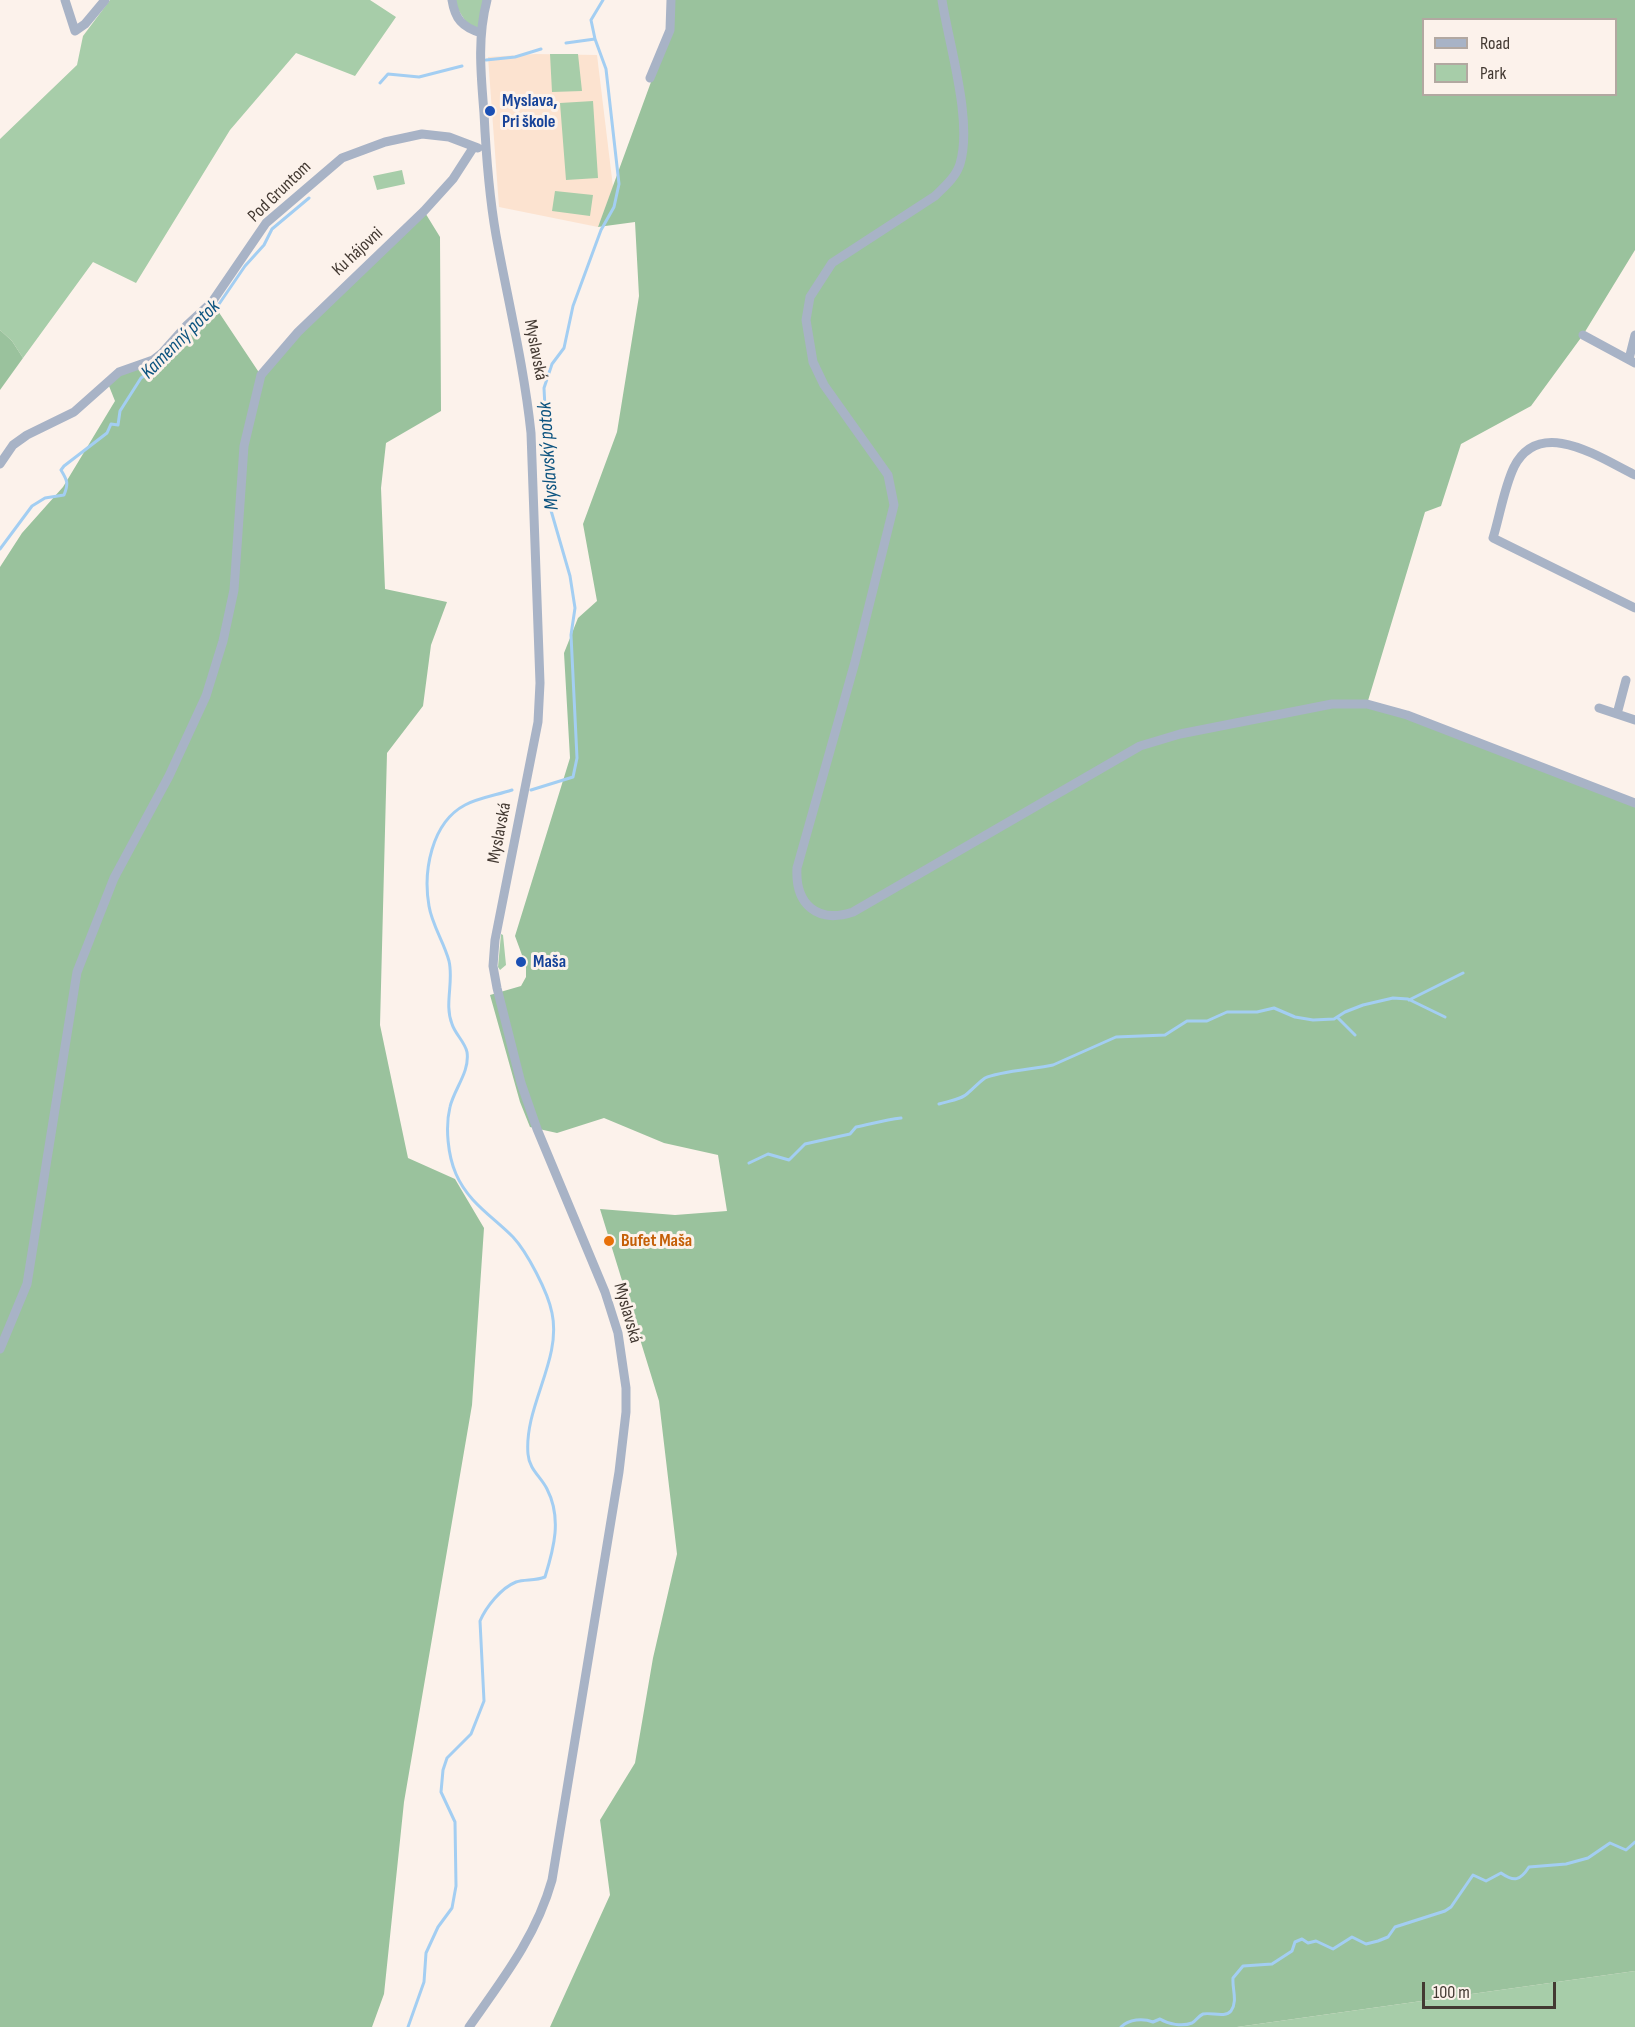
<!DOCTYPE html>
<meta charset="utf-8">
<style>
body{margin:0}
#map{position:relative;width:1635px;height:2027px;overflow:hidden;background:#fcf2eb;font-family:"Sofia Sans Condensed",sans-serif}
canvas{display:block}
.legend{position:absolute;left:1422px;top:18px;width:195px;height:78px;box-sizing:border-box;background:#fcf2eb;border:2px solid #b2a8a1;margin:0;padding:8px 10px;list-style:none;font-size:18px;color:#433932}
.legend li{display:flex;align-items:center;gap:12px;height:30px}
.legend b{width:30px;border:2px solid #b2a8a1}
.scale{position:absolute;left:1422px;top:1982px;width:134px;height:27px;box-sizing:border-box;border:3px solid #433932;border-top:0;padding-left:8px;font-size:18px;line-height:21px;white-space:nowrap;color:#433932;-webkit-text-stroke:4px #fcf2eb;paint-order:stroke}
</style>
<div id="map">
<canvas width="1635" height="2027"></canvas>
<ul class="legend">
<li><b style="height:8px;background:#a8b3c6"></b>Road</li>
<li><b style="height:16px;background:#a7cda9"></b>Park</li>
</ul>
<div class="scale">100 m</div>
</div>
<script>
const context = document.querySelector('canvas').getContext('2d');
context.lineJoin = 'round';
function fill(path, color) { context.fillStyle = color; context.fill(path, 'evenodd'); }
function trace(path, color, width, dash) { context.strokeStyle = color; context.lineWidth = width; context.lineCap = dash ? 'butt' : 'round'; context.setLineDash(dash || []); context.stroke(path); }
function write(font, color, halo, rows, align = 'center') {
  context.font = font + ' "Sofia Sans Condensed",sans-serif'; context.lineWidth = 6; context.setLineDash([]); context.textBaseline = 'middle'; context.strokeStyle = halo; context.fillStyle = color; for (const [text, x, y, turn = 0] of rows) {
    context.save(); context.translate(x, y); context.rotate((+turn || 0) * Math.PI / 180); context.textAlign = isNaN(turn) ? turn : align; if (halo) context.strokeText(text, 0, 0); context.fillText(text, 0, 0); context.restore();
  }
}
const built = new Path2D(`
 M 536,54 L 597,55 L 613,187 L 598,227 L 499,207 L 488,57 Z`);
const green = new Path2D(`
 M 110,0 L 370,0 L 396,17 L 355,76 L 296,53 L 230,130 L 136,283 L 93,262 L 23,358 L 12,341 L 0,330 L 0,139 L 77,65 L 83,36 Z
 M 452,0 L 487,0 L 481,33 L 471,30 Z
 M 550,54 L 578,54 L 582,91 L 552,92 Z
 M 593,101 L 598,178 L 566,180 L 560,103 Z
 M 402,170 L 405,184 L 377,190 L 373,176 Z
 M 555,191 L 593,195 L 590,216 L 552,211 Z
 M 501,934 L 503,935 L 506,965 L 500,970 L 498,967 Z
 M 1635,1971 L 1635,2027 L 1237,2027 Z`);
const forest = new Path2D(`
 M 671,0 L 1635,0 L 1635,250 L 1583,335 L 1531,406 L 1461,444 L 1441,506 L 1425,512 L 1367,704 L 1635,803 L 1635,1971 L 1237,2027 L 550,2027 L 610,1895 L 600,1820 L 635,1763 L 653,1658 L 677,1554 L 659,1401 L 600,1209 L 675,1215 L 727,1211 L 718,1155 L 664,1143 L 604,1118 L 557,1133 L 530,1127 L 520,1102 L 490,995 L 521,986 L 526,977 L 526,966 L 515,936 L 570,758 L 564,653 L 578,618 L 597,601 L 583,524 L 617,432 L 639,296 L 635,222 L 598,227 L 670,30 ZM 1424,20 L 1616,20 L 1616,94 L 1424,94 Z
 M 424,211 L 440,237 L 441,411 L 386,443 L 381,488 L 385,589 L 447,602 L 431,645 L 423,706 L 387,753 L 380,1025 L 408,1158 L 455,1179 L 484,1228 L 472,1405 L 404,1802 L 384,1994 L 372,2027 L 0,2027 L 0,567 L 22,533 L 63,487 L 115,401 L 107,381 L 158,357 L 212,302 L 260,374 Z
 M 0,330 L 12,341 L 23,358 L 0,390 Z`);
const stream = new Path2D(`
 M 566,43 L 595,39
 M 486,60 L 515,57 L 541,49
 M 380,83 L 388,74 L 419,77 L 462,66
 M 0,549 L 32,506 L 45,498 L 64,495 C 69,483 67,480 61,470 L 64,466 L 107,433 L 111,424 L 118,425 L 120,411 L 141,378 L 168,359 L 188,334 L 217,307 L 245,266 L 264,245 L 272,229 L 309,198
 M 531,790 L 573,777 L 577,758 L 571,635 L 575,608 L 570,576 L 550,507 L 544,388 L 552,364 L 564,348 L 573,306 L 601,230 L 614,207 L 619,184 L 606,69 L 595,39 L 591,20 L 603,0
 M 1409,1000 L 1463,973
 M 1338,1018 L 1355,1035
 M 939,1104 C 948,1101 962,1100 969,1092 C 975,1087 978,1083 985,1078 C 999,1071 1036,1069 1053,1065 L 1116,1037 L 1165,1035 L 1187,1021 L 1207,1021 L 1227,1012 L 1257,1012 L 1274,1008 L 1295,1017 L 1313,1020 L 1334,1019 L 1345,1012 L 1363,1005 L 1393,998 L 1408,999 L 1445,1017
 M 749,1163 L 768,1154 L 789,1160 L 805,1144 L 850,1134 L 856,1127 C 871,1124 885,1120 901,1118
 M 408,2027 L 424,1982 L 426,1953 L 438,1927 L 452,1908 L 456,1886 L 455,1822 L 441,1792 L 443,1770 L 447,1758 L 471,1734 L 484,1701 L 480,1621 C 486,1607 501,1588 516,1582 C 525,1579 535,1581 545,1577 C 554,1548 562,1518 547,1489 C 541,1477 529,1469 528,1454 C 524,1406 562,1360 552,1313 C 548,1292 527,1252 513,1237 C 492,1216 468,1202 456,1174 C 448,1156 445,1127 450,1107 C 454,1089 470,1072 467,1052 C 465,1042 455,1034 452,1024 C 444,1004 454,982 449,961 C 444,942 432,925 429,906 C 423,872 431,823 465,805 C 478,798 497,795 512,790
 M 1121,2027 C 1129,2019 1143,2018 1153,2022 L 1160,2019 C 1168,2024 1182,2027 1192,2023 C 1196,2021 1198,2016 1203,2014 C 1211,2012 1225,2018 1231,2011 C 1238,2001 1232,1989 1233,1978 L 1243,1966 L 1272,1964 L 1292,1951 L 1295,1942 L 1302,1939 L 1308,1943 L 1316,1941 L 1333,1949 L 1352,1937 L 1366,1944 L 1378,1941 L 1388,1937 L 1395,1927 L 1445,1911 L 1451,1907 L 1473,1875 L 1486,1881 L 1501,1873 C 1514,1882 1520,1881 1529,1867 L 1566,1864 L 1588,1858 L 1610,1843 L 1626,1850 L 1635,1842`);
const minor = new Path2D(`
 M 65,0 L 75,31 L 85,24 L 105,0
 M 452,0 C 455,19 462,27 481,33
 M 942,0 C 949,45 973,121 960,164 C 956,177 944,187 935,196 L 832,263 L 810,297 L 806,320 L 813,362 L 824,385 L 888,475 L 894,505 L 855,662 L 797,868 C 795,904 817,924 853,912 L 1140,746 L 1180,734 L 1332,704 L 1367,704 L 1407,715 L 1635,803
 M 650,78 L 670,30 L 671,0
 M 1583,335 L 1635,363
 M 1629,359 L 1635,335
 M 0,464 L 13,445 L 27,435 L 74,412 L 119,372 L 153,360 L 162,353 L 187,325 L 212,302 L 266,223 L 342,158 L 385,142 L 422,134 L 449,137 L 478,148
 M 1635,475 C 1600,458 1540,416 1514,467 C 1504,488 1500,515 1493,538 L 1635,608
 M 1599,708 L 1635,720
 M 1617,714 L 1626,680
 M 0,1349 L 27,1284 L 77,972 L 114,878 L 169,776 L 206,696 L 223,641 L 234,590 L 244,446 L 261,375 L 298,332 L 424,211 L 453,179 L 473,148
 M 469,2027 C 502,1980 536,1937 552,1880 L 619,1472 L 626,1412 L 626,1388 L 618,1333 L 605,1292 L 537,1129 L 521,1083 L 497,988 L 493,966 L 495,940 L 538,722 L 540,683 L 531,433 C 524,366 508,301 496,235 C 489,195 486,154 484,113 C 481,75 477,38 487,0`);
const markers = [
 [490,111,6,"#1a4fb4"],
 [521,962,6,"#1a4fb4"],
 [609,1241,6,"#e8710a"]
];
const transitNames = [
 ["Myslava,",502,101],
 ["Pri škole",502,122],
 ["Maša",533,962]
];
const streetNames = [
 ["Pod Gruntom",280,192,-44],
 ["Ku hájovni",358,252,-43],
 ["Myslavská",535,350,79],
 ["Myslavská",500,833,-79],
 ["Myslavská",627,1313,74]
];
const foodNames = [
 ["Bufet Maša",621,1241]
];
const waterNames = [
 ["Kamenný potok",181,340,-45],
 ["Myslavský potok",549,456,-94]
];
fill(built, '#fce3d0');
fill(green, '#a7cda9');
fill(forest, '#9ac29d');
trace(stream, '#a3cef2', 3);
trace(minor, '#a8b3c6', 9);
for (const [x, y, r, color] of markers) { const dot = new Path2D(); dot.arc(x, y, r, 0, 2 * Math.PI); context.fillStyle = color; context.fill(dot); trace(dot, '#fcf2eb', 2); }
write('bold 18px', '#164399', '#fcf2eb', transitNames, 'left');
write('18px', '#433932', '#fcf2eb', streetNames);
write('bold 18px', '#c56008', '#fcf2eb', foodNames, 'left');
write('italic 20px', '#0c537f', '#fcf2eb', waterNames);
</script>
